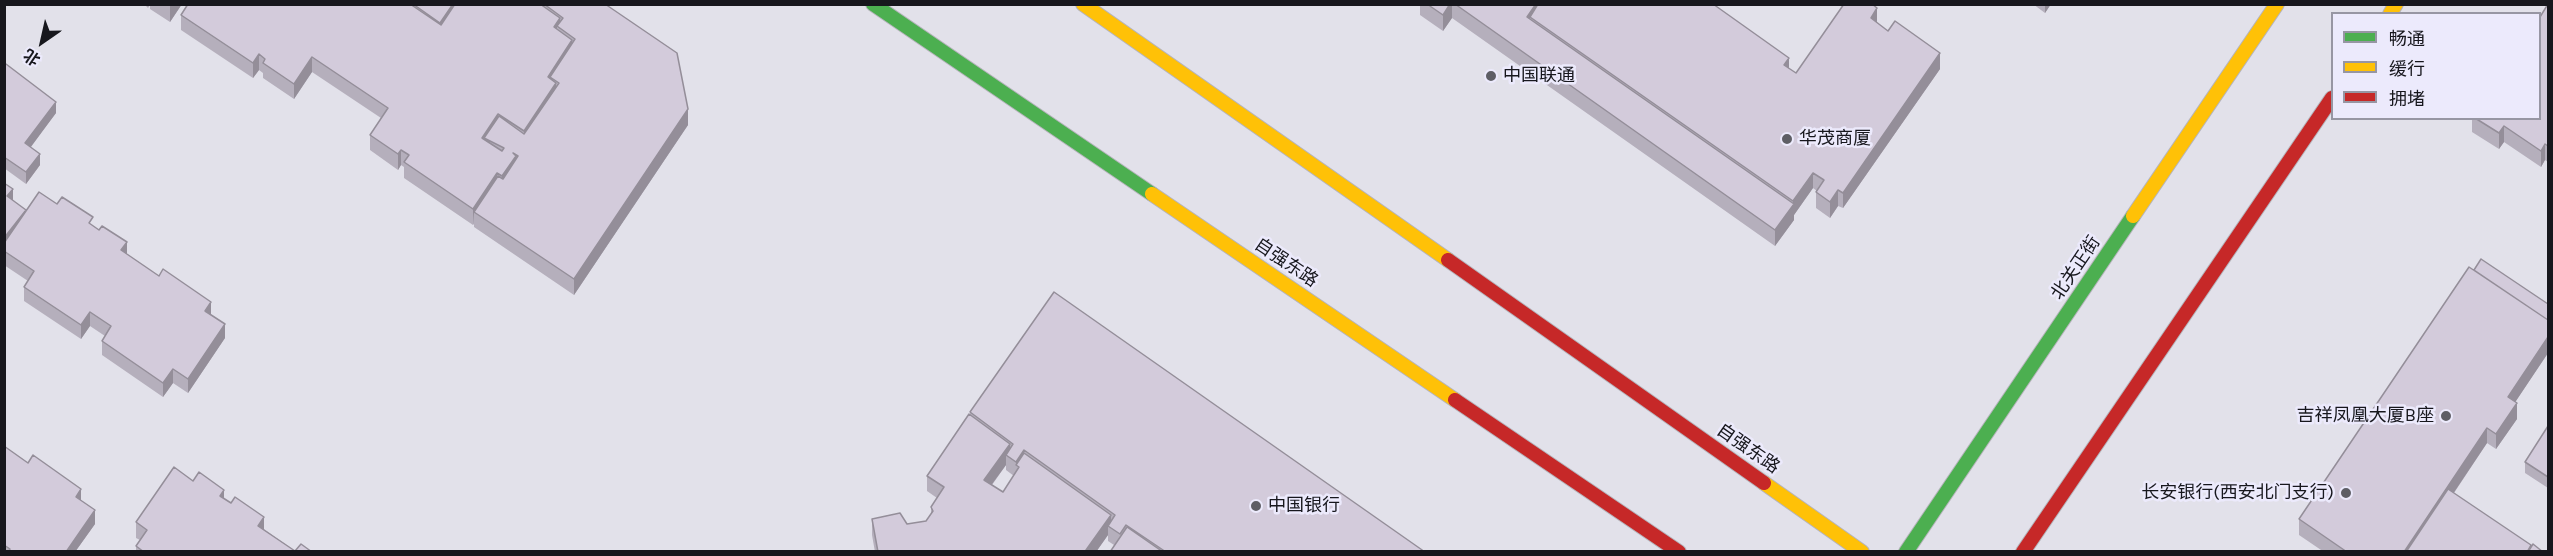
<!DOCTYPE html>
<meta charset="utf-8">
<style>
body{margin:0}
#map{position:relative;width:2553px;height:556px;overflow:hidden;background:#e2e1ea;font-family:Karla,"Noto Sans SC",sans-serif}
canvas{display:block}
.frame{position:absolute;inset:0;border:6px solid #17171d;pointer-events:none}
.legend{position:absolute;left:2331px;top:12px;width:210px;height:108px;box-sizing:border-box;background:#eceafc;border:2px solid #9796a3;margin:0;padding:8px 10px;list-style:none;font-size:18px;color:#17171d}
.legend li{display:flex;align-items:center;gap:12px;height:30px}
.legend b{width:30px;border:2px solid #9796a3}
.north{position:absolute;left:12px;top:12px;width:60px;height:60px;-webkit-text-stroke:4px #eceafc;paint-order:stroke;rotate:214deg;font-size:16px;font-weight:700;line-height:24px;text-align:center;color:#17171d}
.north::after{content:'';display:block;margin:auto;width:21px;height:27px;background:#17171d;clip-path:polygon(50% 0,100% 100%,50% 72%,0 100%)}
</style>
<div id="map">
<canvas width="2553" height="556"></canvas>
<div class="frame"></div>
<ul class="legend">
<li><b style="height:8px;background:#4caf50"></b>畅通</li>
<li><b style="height:8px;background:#ffc107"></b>缓行</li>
<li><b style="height:8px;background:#c62828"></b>拥堵</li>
</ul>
<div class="north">北</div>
</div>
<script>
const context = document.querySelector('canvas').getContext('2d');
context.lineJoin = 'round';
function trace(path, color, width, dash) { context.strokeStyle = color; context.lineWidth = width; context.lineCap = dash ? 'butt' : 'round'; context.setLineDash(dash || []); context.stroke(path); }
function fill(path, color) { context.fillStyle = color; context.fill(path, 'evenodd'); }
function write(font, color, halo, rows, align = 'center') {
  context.font = font + ' Karla,"Noto Sans SC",sans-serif'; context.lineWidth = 5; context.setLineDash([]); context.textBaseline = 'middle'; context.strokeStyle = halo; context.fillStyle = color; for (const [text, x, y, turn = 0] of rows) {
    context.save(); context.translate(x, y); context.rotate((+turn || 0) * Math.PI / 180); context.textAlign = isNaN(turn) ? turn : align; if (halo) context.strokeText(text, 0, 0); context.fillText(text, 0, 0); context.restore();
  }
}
const fast = new Path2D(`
 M 873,4 L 1152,194
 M 1906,552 L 2133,216`);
const slow = new Path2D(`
 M 1083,4 L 1448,260
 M 2390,14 L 2396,4
 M 1152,194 L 1455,400
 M 2133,216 L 2277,4
 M 1764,483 L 1862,552`);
const jam = new Path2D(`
 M 1448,260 L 1764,483
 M 1455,400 L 1679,552
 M 2023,552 L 2332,98`);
const wall = new Path2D(`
 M 144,4 L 182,4 L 170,22 L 150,9 L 150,5 L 148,8 Z
 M 188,4 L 605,4 L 688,125 L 574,295 L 474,227 L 474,224 L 473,225 L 404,178 L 404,167 L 401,165 L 398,170 L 370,150 L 370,135 L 381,118 L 312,72 L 294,99 L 263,78 L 263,73 L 259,70 L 253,78 L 181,30 L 181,15 Z
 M 1420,4 L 1713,4 L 1789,69 L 1796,73 L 1877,23 L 1940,69 L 1843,208 L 1838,206 L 1830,218 L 1816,208 L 1816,192 L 1817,191 L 1813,188 L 1794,215 L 1794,220 L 1775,246 L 1452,18 L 1443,31 L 1420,15 Z
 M 2033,4 L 2051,4 L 2045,13 Z
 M 2548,4 L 2548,162 L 2545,160 L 2541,167 L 2504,142 L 2499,149 L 2472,132 L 2472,118 L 2540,118 Z
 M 4,66 L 56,113 L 30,147 L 40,165 L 26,184 L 4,168 Z
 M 4,183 L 13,200 L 26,212 L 57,204 L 93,226 L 127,254 L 211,315 L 225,338 L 188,393 L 173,383 L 163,397 L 102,355 L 102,341 L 105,336 L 90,326 L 81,339 L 24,301 L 24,287 L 28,281 L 4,265 Z
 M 2548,353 L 2515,402 L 2517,419 L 2496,449 L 2487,443 L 2454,493 L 2531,547 L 2543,552 L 2324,552 L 2299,535 L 2299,519 Z
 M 970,412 L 1425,552 L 1110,552 L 1114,545 L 1108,541 L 1108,535 L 1096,552 L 875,552 L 872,535 L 872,519 L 907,524 L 926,521 L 931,514 L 931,507 L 937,498 L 927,491 L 927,476 L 970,415 ZM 1006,465 L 1006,470 L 1014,476 L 1003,492 L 992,485 Z
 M 2548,426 L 2548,488 L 2525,473 L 2525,462 Z
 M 4,446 L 81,500 L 95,524 L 75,552 L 4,552 Z
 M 193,481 L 224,499 L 264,529 L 295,551 L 312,552 L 136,552 L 136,546 L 140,540 L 136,538 L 136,522 Z`);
const shadedWall = new Path2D(`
 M 171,4 L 182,4 L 170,22 L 170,6 Z
 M 453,4 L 454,19 L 440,39 L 440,23 Z
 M 1450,4 L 1452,4 L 1452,18 L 1443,31 L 1443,15 Z
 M 1536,4 L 1547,4 L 1530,17 L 1530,29 L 1527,17 Z
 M 2045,4 L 2051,4 L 2045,13 Z
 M 1877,8 L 1877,24 L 1871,18 Z
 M 560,18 L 560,29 L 557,26 L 557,39 L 554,27 Z
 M 572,40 L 572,55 L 550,77 L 550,90 L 548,77 Z
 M 1940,53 L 1940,69 L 1843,208 L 1843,193 Z
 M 259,54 L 259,70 L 253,78 L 253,63 Z
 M 312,57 L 312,72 L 294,99 L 294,84 Z
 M 1789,58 L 1789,73 L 1784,65 Z
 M 556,83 L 556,98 L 524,147 L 524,131 Z
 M 56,102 L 56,113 L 25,155 L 25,143 Z
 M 688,109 L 688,125 L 574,295 L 574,279 Z
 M 498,114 L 498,130 L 484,138 L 484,150 L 482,138 Z
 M 2504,126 L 2504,142 L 2499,149 L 2499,133 Z
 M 2545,144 L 2545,160 L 2541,167 L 2541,151 Z
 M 401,150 L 401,165 L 398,170 L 398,154 Z
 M 40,154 L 40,165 L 26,184 L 26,172 Z
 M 516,156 L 516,172 L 502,192 L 502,176 Z
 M 497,173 L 497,189 L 474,212 L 473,225 L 473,209 Z
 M 1813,173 L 1813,188 L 1794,215 L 1794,220 L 1775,246 L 1775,230 L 1793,205 L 1793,201 Z
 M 13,189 L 13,203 L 7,196 Z
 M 1838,190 L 1838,206 L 1830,218 L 1830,202 Z
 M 26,210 L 26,224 L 4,251 L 4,238 Z
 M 127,242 L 127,256 L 121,250 Z
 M 211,302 L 211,316 L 205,311 Z
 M 90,312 L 90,326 L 81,339 L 81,325 Z
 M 225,324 L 225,338 L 188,393 L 188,379 Z
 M 2548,337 L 2548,353 L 2508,413 L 2508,397 Z
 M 173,369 L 173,383 L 163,397 L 163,383 Z
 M 2517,403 L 2517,419 L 2496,449 L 2496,434 Z
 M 2487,428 L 2487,443 L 2414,552 L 2404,552 Z
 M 1010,444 L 1010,458 L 1006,455 L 1006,465 L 984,495 L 984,480 Z
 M 1024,450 L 1024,466 L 1019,467 L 1016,465 L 1016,462 Z
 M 81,489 L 81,503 L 76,497 Z
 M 224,490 L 224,506 L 220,496 Z
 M 95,510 L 95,524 L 75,552 L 66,552 Z
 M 1111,515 L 1111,528 L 1108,526 L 1108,535 L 1096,552 L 1086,552 L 1086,550 Z
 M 264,517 L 264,533 L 258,526 Z`);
const building = new Path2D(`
 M 188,4 L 410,4 L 441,25 L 455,4 L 540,4 L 560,18 L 554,27 L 572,40 L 548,77 L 556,83 L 524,131 L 498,114 L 482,138 L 502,151 L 504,148 L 484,138 L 499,116 L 524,134 L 559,83 L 550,77 L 575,39 L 557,26 L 563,18 L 544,4 L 605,4 L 677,53 L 688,109 L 574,279 L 474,212 L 498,176 L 503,179 L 518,156 L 513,153 L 516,156 L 502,176 L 497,173 L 473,209 L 404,162 L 409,155 L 401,150 L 398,154 L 370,135 L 388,108 L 312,57 L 294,84 L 263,63 L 265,59 L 259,54 L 253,63 L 181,15 Z
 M 413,4 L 453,4 L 440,23 Z
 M 1427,4 L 1450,4 L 1443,15 Z
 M 1455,4 L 1536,4 L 1527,17 L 1794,204 L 1775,230 Z
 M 1538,4 L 1713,4 L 1789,58 L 1784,65 L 1796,73 L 1844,4 L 1872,4 L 1877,8 L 1871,18 L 1888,31 L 1895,21 L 1940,53 L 1843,193 L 1838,190 L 1830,202 L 1816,192 L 1824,180 L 1813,173 L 1793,201 L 1530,17 Z
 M 2548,4 L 2548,146 L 2545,144 L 2541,151 L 2504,126 L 2499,133 L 2475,118 L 2540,118 L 2540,17 Z
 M 6,64 L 56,102 L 25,143 L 40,154 L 26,172 L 4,157 L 4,66 Z
 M 4,183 L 13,189 L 7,196 L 26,210 L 4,238 Z
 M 39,192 L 57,204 L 62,197 L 93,217 L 89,223 L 99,230 L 102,226 L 127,242 L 121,250 L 159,276 L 163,269 L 211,302 L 205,311 L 225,324 L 188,379 L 173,369 L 163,383 L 102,341 L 111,326 L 90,312 L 81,325 L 24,287 L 34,271 L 4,251 L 4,243 Z
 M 2481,259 L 2548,304 L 2548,320 L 2474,270 Z
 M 2469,267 L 2548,320 L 2548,337 L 2508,397 L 2517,403 L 2496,434 L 2487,428 L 2404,552 L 2347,552 L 2299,519 Z
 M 1054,292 L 1425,552 L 1166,552 L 1126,525 L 1120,534 L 1108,526 L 1115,515 L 1024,450 L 1016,462 L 1006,455 L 1013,444 L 970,412 Z
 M 969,414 L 1010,444 L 984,480 L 1003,492 L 1019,467 L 1016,465 L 1024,453 L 1111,515 L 1086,550 L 1088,552 L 878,552 L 872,519 L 900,513 L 907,524 L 926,521 L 933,511 L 931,507 L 944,487 L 927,476 Z
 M 2548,426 L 2548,477 L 2525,462 Z
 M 4,446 L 28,463 L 33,455 L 81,489 L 76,497 L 95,510 L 66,552 L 8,552 L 10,549 L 4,545 Z
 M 174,467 L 193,481 L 199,472 L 224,490 L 220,496 L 231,503 L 235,497 L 264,517 L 258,526 L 295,551 L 301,544 L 312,552 L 144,552 L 136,546 L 147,530 L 136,522 Z
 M 2448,489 L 2531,545 L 2527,552 L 2406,552 Z
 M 1127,527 L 1163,552 L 1110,552 Z
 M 2533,544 L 2543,552 L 2528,552 Z`);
const markers = [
 [1491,76,6,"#5e5e65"],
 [1787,139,6,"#5e5e65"],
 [2446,416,6,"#5e5e65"],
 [2346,493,6,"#5e5e65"],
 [1256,506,6,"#5e5e65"]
];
const poiNames = [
 ["中国联通",1503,76],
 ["华茂商厦",1799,139],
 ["吉祥凤凰大厦B座",2434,416,"right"],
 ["长安银行(西安北门支行)",2334,493,"right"],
 ["中国银行",1268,506]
];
const streetNames = [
 ["自强东路",1286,263,34],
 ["北关正街",2076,268,-56],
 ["自强东路",1748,449,35]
];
trace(fast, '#b5b4bb', 16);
trace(slow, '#b5b4bb', 16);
trace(jam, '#b5b4bb', 16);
trace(fast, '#4caf50', 14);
trace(slow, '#ffc107', 14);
trace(jam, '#c62828', 14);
fill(wall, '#b5afbc');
fill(shadedWall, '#948e99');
fill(building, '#d3cbdb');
trace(building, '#948e99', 1.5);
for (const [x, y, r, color] of markers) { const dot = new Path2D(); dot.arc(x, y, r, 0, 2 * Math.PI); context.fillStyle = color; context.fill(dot); trace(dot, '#eceafc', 2); }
write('18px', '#17171d', '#eceafc', poiNames, 'left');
write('18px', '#17171d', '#eceafc', streetNames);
</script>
